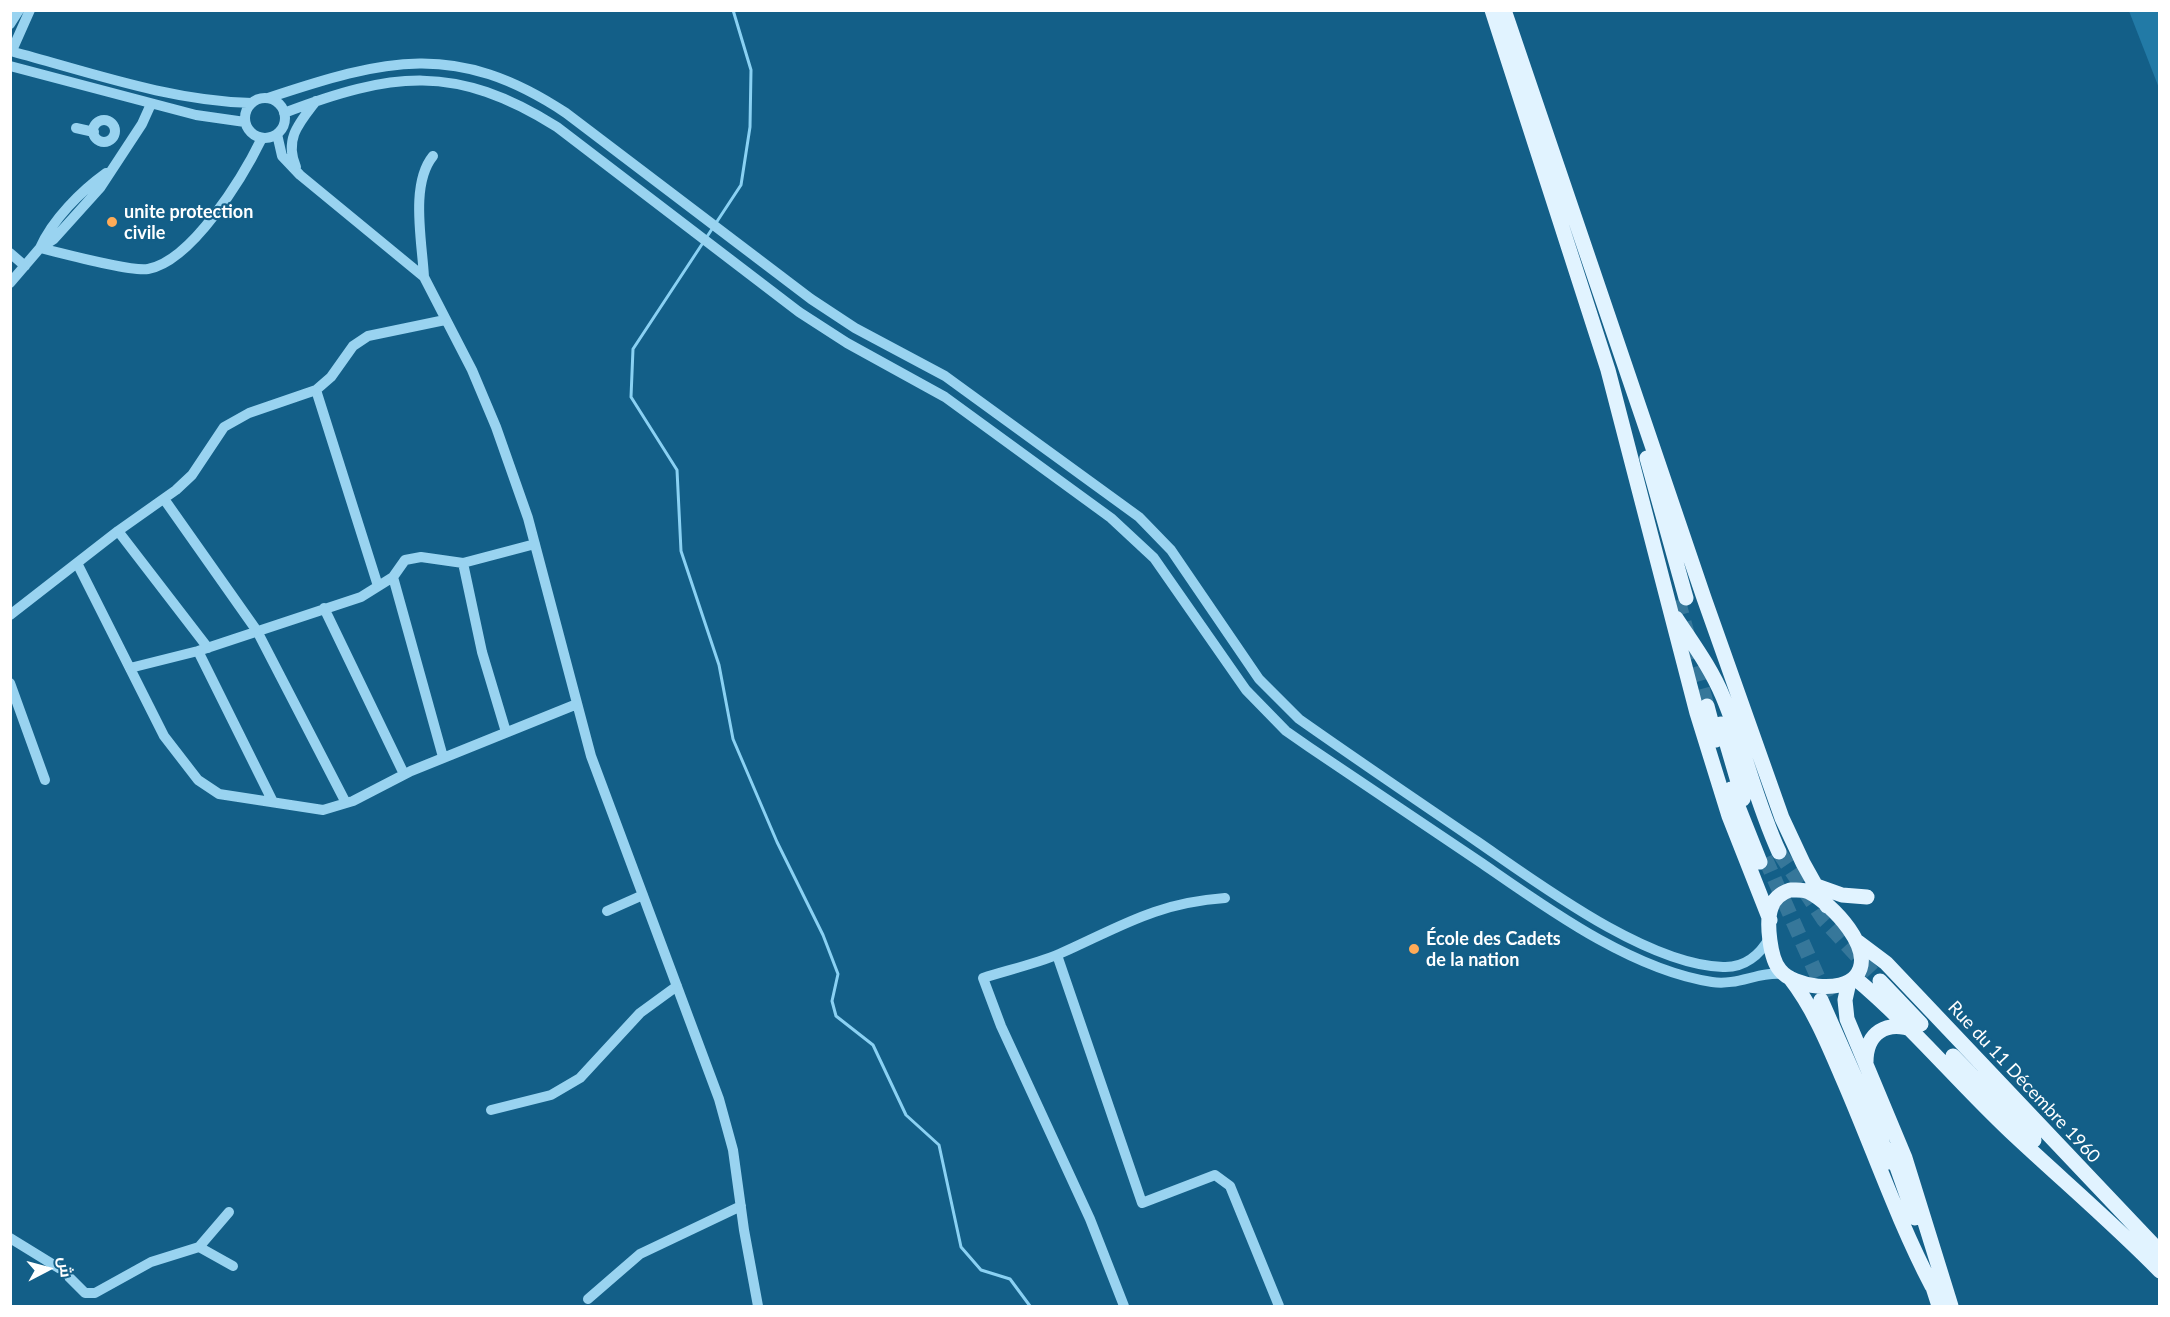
<!DOCTYPE html>
<meta charset="utf-8">
<style>
body{margin:0}
#map{position:relative;width:2170px;height:1317px;overflow:hidden;background:#135f88;font-family:Lato,Cairo,sans-serif}
canvas{display:block}
.frame{position:absolute;inset:0;border:12px solid #fff;pointer-events:none}
.north{position:absolute;left:18px;top:1239px;width:60px;height:60px;-webkit-text-stroke:4px #135f88;paint-order:stroke;rotate:84deg;font-size:16px;font-weight:700;line-height:24px;text-align:center;color:#fff}
.north::after{content:'';display:block;margin:auto;width:21px;height:27px;background:#fff;clip-path:polygon(50% 0,100% 100%,50% 72%,0 100%)}
</style>
<div id="map">
<canvas width="2170" height="1317"></canvas>
<div class="frame"></div>
<div class="north">ش</div>
</div>
<script>
const context = document.querySelector('canvas').getContext('2d');
context.lineJoin = 'round';
function fill(path, color) { context.fillStyle = color; context.fill(path, 'evenodd'); }
function trace(path, color, width, dash) { context.strokeStyle = color; context.lineWidth = width; context.lineCap = dash ? 'butt' : 'round'; context.setLineDash(dash || []); context.stroke(path); }
function write(font, color, halo, rows, align = 'center') {
  context.font = font + ' Lato,sans-serif'; context.lineWidth = 4.5; context.setLineDash([]); context.textBaseline = 'middle'; context.strokeStyle = halo; context.fillStyle = color; for (const [text, x, y, turn = 0] of rows) {
    context.save(); context.translate(x, y); context.rotate((+turn || 0) * Math.PI / 180); context.textAlign = isNaN(turn) ? turn : align; if (halo) context.strokeText(text, 0, 0); context.fillText(text, 0, 0); context.restore();
  }
}
const green = new Path2D(`
 M 2129,11 L 2159,11 L 2159,88 Z`);
const stream = new Path2D(`
 M 733,10 L 751,70 L 750,127 L 741,185 L 633,349 L 631,397 L 677,470 L 681,551 L 719,665 L 733,739 L 777,842 L 823,935 L 838,974 L 832,1001 L 836,1016 L 873,1045 L 906,1115 L 939,1145 L 961,1247 L 981,1270 L 1010,1279 L 1030,1306`);
const majorTunnel = new Path2D(`
 M 1678,600 L 1707,706
 M 1779,852 L 1824,920 L 1880,981
 M 1765,858 L 1827,998`);
const minor = new Path2D(`
 M 10,24 L 19,10
 M 14,46 L 30,10
 M 14,52 C 92,73 171,101 252,103
 M 10,66 L 196,115 L 245,122
 M245 118a20 20 0 1 1 40 0a20 20 0 1 1-40 0Z
 M 268,98 C 385,59 456,40 566,113 L 811,299 L 855,328 L 945,376 L 1139,517 L 1171,550 L 1259,679 L 1299,719 L 1319,733 C 1372,770 1425,806 1478,842 C 1539,884 1647,965 1723,967 C 1744,968 1760,955 1770,937
 M 284,113 C 392,72 455,63 557,127 L 799,312 L 847,343 L 945,397 L 1111,518 L 1154,558 L 1246,690 L 1286,731 L 1309,747 C 1367,786 1425,825 1483,864 C 1548,909 1632,970 1712,982 C 1738,986 1759,971 1783,974
 M93 131a11 11 0 1 1 22 0a11 11 0 1 1-22 0Z
 M 76,128 L 94,132
 M 277,134 L 282,156 L 300,175 L 424,277 L 472,370 L 496,427 L 528,518 L 591,756 L 719,1099 L 733,1150 L 744,1230 L 758,1306
 M 296,167 C 284,139 299,123 316,101
 M 40,248 C 61,253 131,272 148,269 C 192,261 243,177 262,138
 M 40,248 C 52,220 81,191 106,173
 M 10,253 L 25,266
 M 424,277 C 422,241 410,184 433,156
 M 10,283 L 40,248 L 54,239 L 100,188 L 142,124 L 151,104
 M 316,390 L 378,586
 M 164,499 L 257,631 L 346,803
 M 118,531 L 208,648
 M 77,563 L 164,736 L 198,780 L 219,794 L 323,810 L 353,801 L 411,771 L 577,704
 M 463,563 L 482,652 L 506,732
 M 393,577 L 443,757
 M 324,608 L 404,774
 M 10,615 L 118,531 L 176,490 L 192,475 L 224,427 L 249,413 L 316,390 L 331,377 L 353,346 L 368,336 L 445,320
 M 198,651 L 273,802
 M 130,668 L 198,651 L 361,597 L 393,577 L 405,560 L 421,557 L 463,563 L 535,544
 M 10,683 L 45,780
 M 607,911 L 643,895
 M 1057,955 L 1142,1203 L 1215,1175 L 1230,1186 L 1279,1306
 M 491,1110 L 551,1095 L 580,1078 L 640,1013 L 677,986
 M 10,1238 L 62,1270 L 85,1293 L 95,1293 L 151,1262 L 199,1247 L 229,1212
 M 199,1247 L 233,1266
 M 588,1299 L 640,1254 L 741,1206
 M 1124,1306 L 1090,1219 L 1001,1026 L 983,978 C 1008,970 1035,964 1059,954 C 1120,927 1155,903 1225,898`);
const major = new Path2D(`
 M 1492,10 L 1608,370 L 1697,713 L 1729,816 L 1770,920
 M 1504,10 L 1704,598 L 1782,818 L 1803,863 L 1827,906
 M 1647,458 L 1686,598
 M 1676,618 C 1693,644 1711,668 1723,697 C 1744,747 1756,802 1779,852
 M 1707,706 L 1716,740
 M 1721,724 L 1743,799
 M 1731,789 L 1760,862
 M 1814,885 L 1842,895 L 1867,897
 M 1790,890 C 1796,890 1803,889 1809,892 C 1831,903 1877,950 1856,976 C 1842,994 1793,987 1780,970 C 1770,959 1766,922 1771,908 C 1774,898 1781,893 1790,890 Z
 M 1858,942 L 1886,963 L 2160,1252
 M 1790,978 C 1814,1009 1828,1044 1843,1079 C 1873,1148 1897,1219 1932,1286
 M 1855,978 C 1911,1025 1957,1081 2010,1131 C 2060,1178 2112,1222 2160,1271
 M 1880,981 L 1921,1024
 M 1849,982 L 1845,1000 L 1847,1019 L 1905,1158 L 1951,1306
 M 1821,1000 L 1876,1125 L 1889,1162
 M 1953,1056 L 2034,1140
 M 1866,1062 C 1866,1033 1886,1020 1914,1030
 M 1891,1150 L 1915,1218
 M 1930,1278 L 1939,1306`);
const markers = [
 [112,222,6,"#ffab57"],
 [1414,949,6,"#ffab57"]
];
const poiNames = [
 ["unite protection",124,212],
 ["civile",124,233],
 ["École des Cadets",1426,939],
 ["de la nation",1426,960]
];
const streetNames = [
 ["Rue du 11 Décembre 1960",2024,1082,47]
];
fill(green, '#227aa6');
trace(stream, '#8ad1f3', 3);
trace(majorTunnel, '#36779a', 15, [15, 8]);
trace(minor, '#99d3f0', 10);
trace(major, '#e1f3ff', 15);
for (const [x, y, r, color] of markers) { const dot = new Path2D(); dot.arc(x, y, r, 0, 2 * Math.PI); context.fillStyle = color; context.fill(dot); trace(dot, '#135f88', 2); }
write('bold 18px', '#fff', '#135f88', poiNames, 'left');
write('18px', '#fff', '#135f88', streetNames);
</script>
